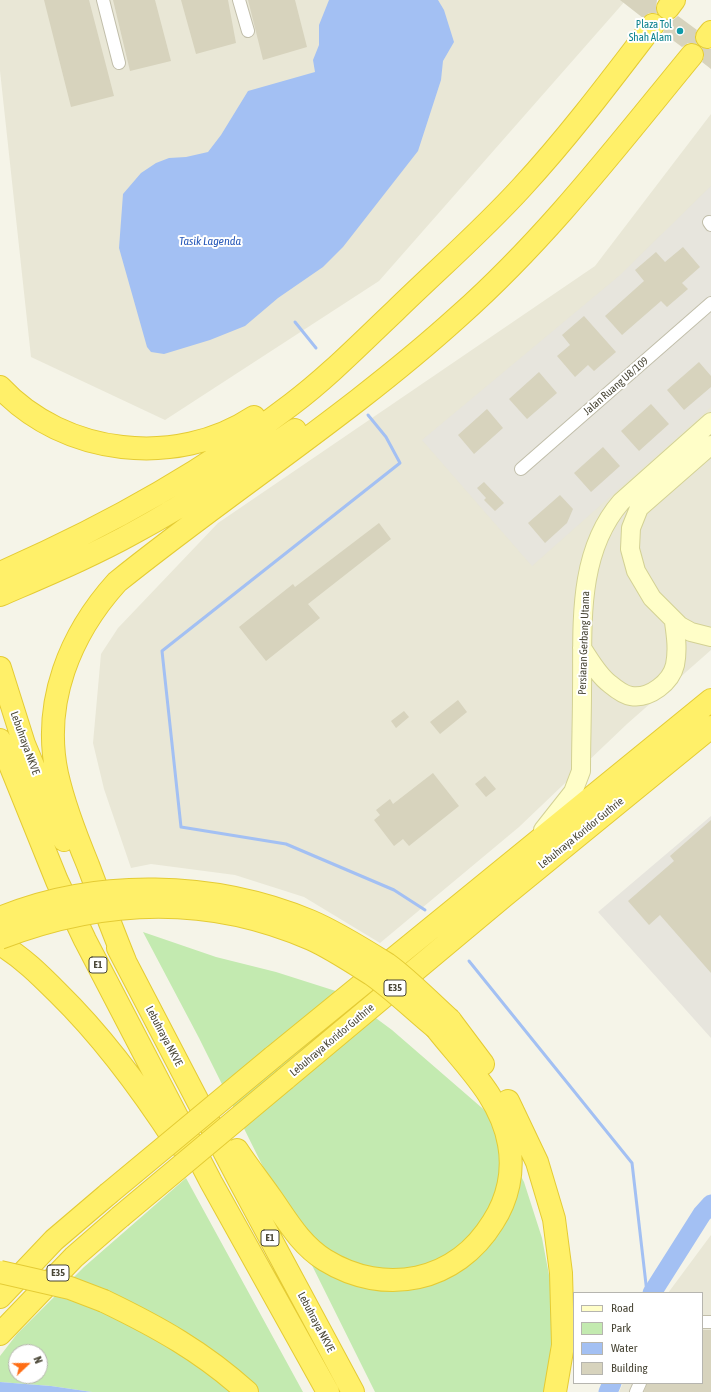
<!DOCTYPE html>
<style>
body{margin:0}
#map{position:relative;width:711px;height:1392px;overflow:hidden;background:#f5f4e8;font-family:"Asap Condensed",sans-serif}
canvas{display:block}
.legend{position:absolute;left:573px;top:1292px;width:130px;height:92px;box-sizing:border-box;background:#fff;border:1px solid #b6b5af;margin:0;padding:5px 7px;list-style:none;font-size:12px;color:#494636}
.legend li{display:flex;align-items:center;gap:8px;height:20px}
.legend b{width:20px;border:1px solid #b6b5af}
.north{position:absolute;left:8px;top:1344px;width:40px;height:40px;box-sizing:border-box;background:#fff;border:1px solid #b6b5af;border-radius:50%;rotate:68deg;font-size:11px;font-weight:700;line-height:16px;text-align:center;color:#494636}
.north::after{content:'';display:block;margin:auto;width:14px;height:18px;background:#ff6e15;clip-path:polygon(50% 0,100% 100%,50% 72%,0 100%)}
</style>
<div id="map">
<canvas width="711" height="1392"></canvas>
<ul class="legend">
<li><b style="height:5px;background:#fffec8"></b>Road</li>
<li><b style="height:11px;background:#c3eab0"></b>Park</li>
<li><b style="height:11px;background:#a3c0f3"></b>Water</li>
<li><b style="height:11px;background:#d7d3bd"></b>Building</li>
</ul>
<div class="north">N</div>
</div>
<script>
const context = document.querySelector('canvas').getContext('2d');
context.lineJoin = 'round';
function fill(path, color) { context.fillStyle = color; context.fill(path, 'evenodd'); }
function trace(path, color, width, dash) { context.strokeStyle = color; context.lineWidth = width; context.lineCap = dash ? 'butt' : 'round'; context.setLineDash(dash || []); context.stroke(path); }
function write(font, color, halo, rows, align = 'center') {
  context.font = font + ' "Asap Condensed",sans-serif'; context.lineWidth = 4; context.setLineDash([]); context.textBaseline = 'middle'; context.strokeStyle = halo; context.fillStyle = color; for (const [text, x, y, turn = 0] of rows) {
    context.save(); context.translate(x, y); context.rotate((+turn || 0) * Math.PI / 180); context.textAlign = isNaN(turn) ? turn : align; if (halo) context.strokeText(text, 0, 0); context.fillText(text, 0, 0); context.restore();
  }
}
const residential = new Path2D(`
 M 0,0 L 626,0 L 379,281 L 165,420 L 31,357 L 0,71 Z
 M 711,114 L 711,650 L 627,724 L 519,827 L 380,943 L 304,897 L 235,875 L 151,864 L 131,868 L 104,789 L 93,743 L 101,654 L 118,628 L 218,523 L 595,266 Z
 M 711,1235 L 711,1392 L 619,1392 L 623,1383 L 702,1383 L 702,1293 L 668,1293 Z`);
const industrial = new Path2D(`
 M 711,186 L 711,407 L 532,566 L 422,440 L 619,276 Z
 M 711,816 L 711,1038 L 598,912 Z`);
const green = new Path2D(`
 M 143,932 L 216,957 L 276,972 L 342,993 L 392,1030 L 489,1114 L 524,1182 L 542,1238 L 553,1296 L 550,1367 L 546,1392 L 375,1392 L 199,1038 Z
 M 186,1178 L 303,1392 L 92,1392 L 51,1386 L 0,1382 L 0,1356 L 17,1334 L 84,1267 ZM 16,1352 L 40,1352 L 40,1376 L 16,1376 Z`);
const water = new Path2D(`
 M 329,0 L 438,0 L 444,10 L 454,42 L 443,61 L 441,80 L 418,151 L 343,247 L 323,267 L 278,298 L 245,326 L 210,340 L 164,354 L 151,352 L 147,347 L 119,248 L 123,194 L 141,173 L 156,163 L 169,158 L 186,157 L 208,152 L 221,135 L 248,91 L 315,72 L 313,60 L 319,45 L 319,25 Z
 M 0,1382 L 51,1386 L 92,1392 L 0,1392 Z`);
const stream = new Path2D(`
 M 295,322 L 316,348
 M 368,415 L 386,437 L 400,463 L 162,651 L 181,827 L 286,844 L 394,890 L 425,910
 M 469,961 L 632,1163 L 647,1293`);
const river = new Path2D(`
 M 652,1293 L 702,1214 L 711,1204
 M 608,1392 L 612,1383`);
const building = new Path2D(`
 M 44,0 L 89,0 L 114,96 L 71,107 Z
 M 113,0 L 155,0 L 171,61 L 130,71 Z
 M 181,0 L 228,0 L 236,43 L 196,54 Z
 M 248,0 L 295,0 L 307,47 L 263,60 Z
 M 620,0 L 657,0 L 656,7 L 657,13 L 649,13 L 643,18 Z
 M 678,16 L 697,30 L 695,36 L 697,44 L 688,43 L 682,47 L 663,33 L 665,26 L 664,19 L 673,20 Z
 M 702,48 L 711,49 L 711,69 L 702,62 L 704,57 Z
 M 683,247 L 700,267 L 682,283 L 688,289 L 667,307 L 661,301 L 622,335 L 605,316 L 644,281 L 635,270 L 656,252 L 665,262 Z
 M 584,316 L 616,352 L 594,371 L 588,365 L 575,377 L 557,356 L 570,345 L 562,335 Z
 M 699,362 L 711,376 L 711,387 L 684,410 L 667,390 Z
 M 539,372 L 557,393 L 527,419 L 509,399 Z
 M 651,404 L 669,424 L 639,451 L 621,431 Z
 M 487,409 L 503,428 L 474,454 L 458,435 Z
 M 603,447 L 620,466 L 591,492 L 574,473 Z
 M 484,482 L 504,503 L 495,511 L 484,500 L 486,498 L 477,488 Z
 M 560,495 L 573,509 L 567,523 L 545,543 L 528,523 Z
 M 379,523 L 391,539 L 308,604 L 320,618 L 266,661 L 239,627 L 293,584 L 295,587 Z
 M 458,700 L 467,712 L 440,734 L 430,722 Z
 M 404,711 L 409,717 L 396,728 L 391,721 Z
 M 433,773 L 459,806 L 409,846 L 403,839 L 394,846 L 374,820 L 380,815 L 376,810 L 390,799 L 393,804 Z
 M 485,776 L 496,789 L 486,797 L 475,784 Z
 M 711,820 L 711,973 L 660,915 L 649,925 L 628,901 L 674,861 L 670,856 Z
 M 702,1330 L 711,1330 L 711,1392 L 644,1392 L 647,1383 L 702,1383 Z`);
const minor = new Path2D(`
 M 103,0 L 119,63
 M 239,0 L 248,31
 M 709,222 L 711,225
 M 521,469 L 711,303
 M 702,1322 L 711,1322
 M 636,1392 L 640,1383`);
const secondary = new Path2D(`
 M 711,445 L 639,508 L 631,528 L 630,549 L 636,571 L 652,598 L 680,626 L 691,632 L 711,637
 M 582,648 C 590,660 598,675 610,684 C 616,689 624,695 631,696 C 650,699 671,682 675,665 C 678,650 676,636 674,622
 M 543,830 L 573,792 L 581,771 C 581,744 582,718 582,692 C 583,628 576,554 621,502 L 711,422`);
const motorway = new Path2D(`
 M 668,8 L 674,0
 M 707,37 L 711,32
 M 0,387 C 64,456 177,468 254,417
 M 0,573 C 103,528 203,473 292,404 C 329,376 361,343 395,311 C 437,270 482,231 522,187 C 569,136 611,80 653,25
 M 0,595 C 46,575 92,556 135,532 C 191,502 243,466 295,430
 M 0,668 L 24,744 L 64,840
 M 0,740 L 57,881 L 85,940 L 211,1182 L 328,1392
 M 0,944 C 22,957 40,975 58,993 C 104,1038 142,1090 177,1144
 M 118,948 L 239,1180 L 353,1392
 M 125,961 C 112,929 100,897 88,865 C 76,836 64,805 57,774 C 42,702 70,634 117,582 C 230,491 352,413 459,316 C 547,238 618,145 692,55
 M 450,1020 L 483,1064
 M 273,1057 L 711,700
 M 285,1079 L 504,896 L 711,727
 M 508,1101 L 537,1162 L 554,1219 L 561,1273 L 563,1345 L 555,1392
 M 237,1150 C 248,1167 261,1183 272,1199 C 288,1222 301,1245 325,1260 C 385,1297 456,1282 493,1222 C 508,1199 514,1171 509,1144 C 501,1097 465,1065 436,1028
 M 0,1297 L 54,1240 L 108,1194
 M 104,1301 C 158,1327 203,1352 247,1392
 M 0,1334 L 74,1257 L 120,1217`);
const motorwayBridge = new Path2D(`
 M 0,918 C 96,878 214,881 310,921 C 336,932 363,949 387,964 C 408,979 431,1003 450,1020
 M 0,938 C 104,898 208,894 311,939 C 331,948 352,962 371,974 C 394,990 415,1011 436,1028
 M 108,1194 L 273,1057
 M 120,1217 L 285,1079
 M 0,1272 L 70,1288 L 104,1301`);
const markers = [
 [680,31,4,"#0f9aa8"]
];
const shields = [
 [98,965,18],
 [395,988,22],
 [270,1238,18],
 [58,1273,22]
];
const shieldNames = [
 ["E1",98,965],
 ["E35",395,988],
 ["E1",270,1238],
 ["E35",58,1273]
];
const cultureNames = [
 ["Plaza Tol",672,25],
 ["Shah Alam",672,38]
];
const streetNames = [
 ["Jalan Ruang U8/109",616,386,-41],
 ["Persiaran Gerbang Utama",584,643,-88],
 ["Lebuhraya NKVE",25,743,70],
 ["Lebuhraya Koridor Guthrie",581,833,-39],
 ["Lebuhraya NKVE",164,1036,62],
 ["Lebuhraya Koridor Guthrie",332,1040,-40],
 ["Lebuhraya NKVE",316,1322,62]
];
const waterNames = [
 ["Tasik Lagenda",210,241]
];
fill(residential, '#e9e7d6');
fill(industrial, '#e7e5dd');
fill(green, '#c3eab0');
fill(water, '#a3c0f3');
trace(stream, '#a3c0f3', 3);
trace(river, '#a3c0f3', 19);
fill(building, '#d7d3bd');
trace(minor, '#c1beaa', 14);
trace(secondary, '#d3d194', 20);
trace(motorway, '#e4cb34', 24);
trace(minor, '#fff', 12);
trace(secondary, '#fffec8', 18);
trace(motorway, '#fff069', 22);
trace(motorwayBridge, '#e4cb34', 24, []);
trace(motorwayBridge, '#fff069', 22);
for (const [x, y, r, color] of markers) { const dot = new Path2D(); dot.arc(x, y, r, 0, 2 * Math.PI); context.fillStyle = color; context.fill(dot); trace(dot, '#fff', 1.5); }
for (const [x, y, w] of shields) { const box = new Path2D(); box.roundRect(x - w / 2, y - 8, w, 16, 3); context.fillStyle = '#fff'; context.fill(box); trace(box, '#494636', 1); }
write('bold 10px', '#494636', null, shieldNames);
write('11px', '#0d838f', '#fff', cultureNames, 'right');
write('11px', '#494636', '#fff', streetNames);
write('italic 12px', '#2b5cba', '#fff', waterNames);
</script>
